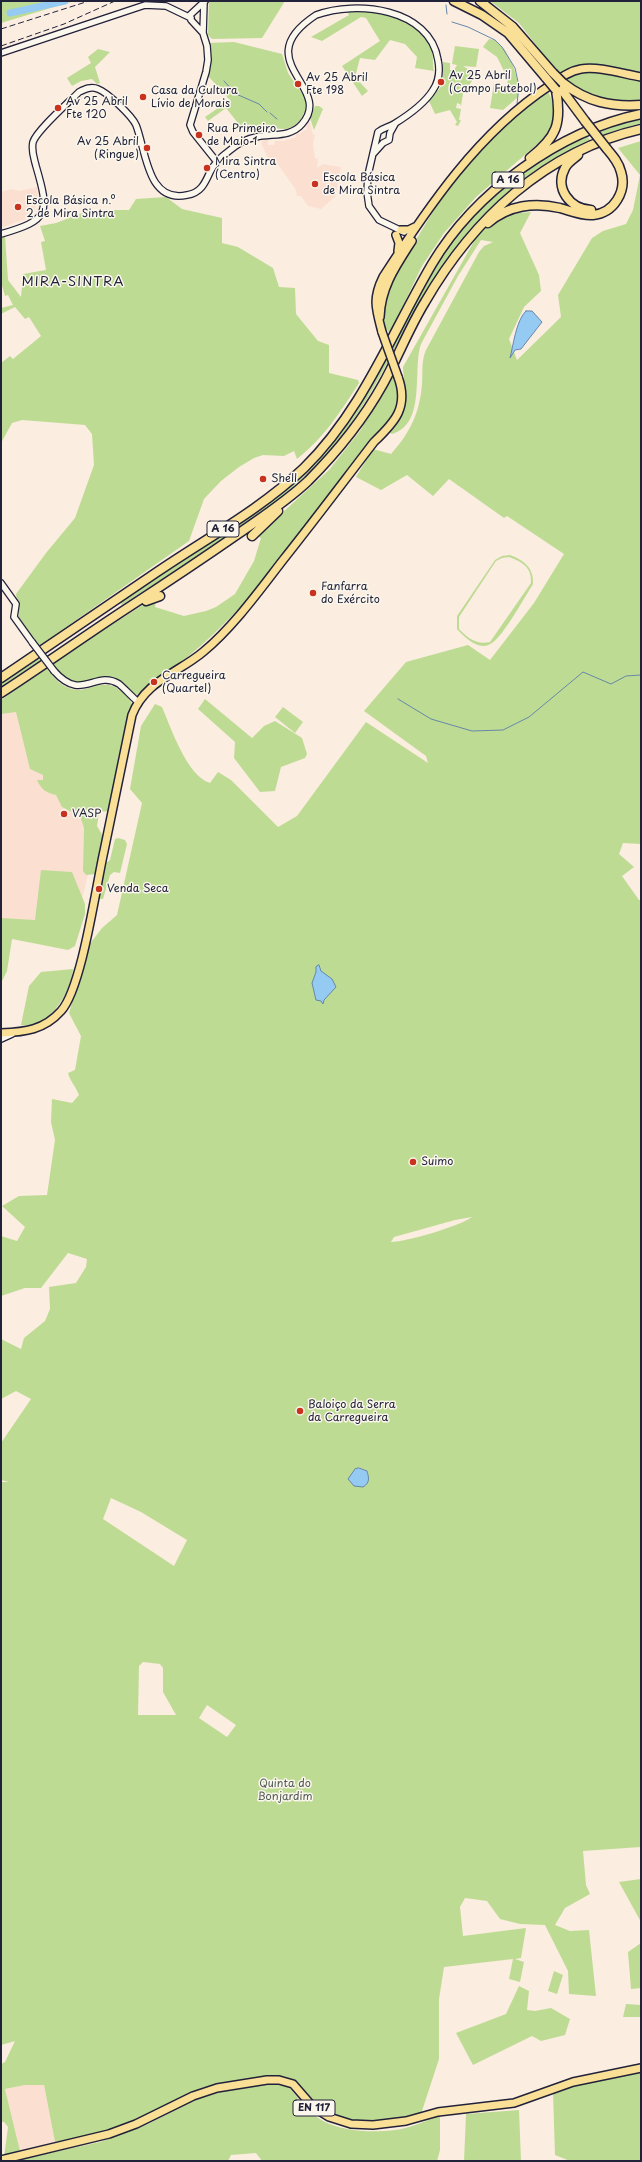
<!DOCTYPE html>
<meta charset="utf-8">
<style>
body{margin:0}
#map{position:relative;width:642px;height:2162px;overflow:hidden;background:#fbede0;font-family:"Playpen Sans",sans-serif}
canvas{display:block}
.frame{position:absolute;inset:0;border:2px solid #22223b;pointer-events:none}
</style>
<div id="map">
<canvas width="642" height="2162"></canvas>
<div class="frame"></div>
</div>
<script>
const context = document.querySelector('canvas').getContext('2d');
context.lineJoin = 'round';
function fill(path, color) { context.fillStyle = color; context.fill(path, 'evenodd'); }
function trace(path, color, width, dash) { context.strokeStyle = color; context.lineWidth = width; context.lineCap = dash ? 'butt' : 'round'; context.setLineDash(dash || []); context.stroke(path); }
function write(font, color, halo, rows, align = 'center') {
  context.font = font + ' "Playpen Sans",sans-serif'; context.lineWidth = 3; context.setLineDash([]); context.textBaseline = 'middle'; context.strokeStyle = halo; context.fillStyle = color; for (const [text, x, y, turn = 0] of rows) {
    context.save(); context.translate(x, y); context.rotate((+turn || 0) * Math.PI / 180); context.textAlign = isNaN(turn) ? turn : align; if (halo) context.strokeText(text, 0, 0); context.fillText(text, 0, 0); context.restore();
  }
}
const built = new Path2D(`
 M 310,122 L 313,135 L 315,134 L 313,144 L 315,158 L 318,159 L 317,168 L 323,164 L 341,167 L 335,197 L 321,209 L 308,206 L 301,196 L 297,196 L 296,190 L 274,159 L 268,158 L 261,143 L 263,140 L 268,138 L 268,145 L 274,145 L 275,141 L 283,141 L 296,137 L 296,134 L 300,134 L 304,130 L 307,130 L 306,125 Z
 M 37,187 L 38,201 L 33,213 L 26,219 L 3,227 L 1,224 L 1,192 L 11,189 L 19,191 Z
 M 16,712 L 79,787 L 92,858 L 81,904 L 44,935 L 1,927 L 1,713 Z
 M 25,2085 L 44,2085 L 55,2142 L 20,2151 L 5,2089 Z`);
const green = new Path2D(`
 M 1,1 L 74,1 L 1,23 Z
 M 209,1 L 285,1 L 262,38 L 212,39 L 208,35 Z
 M 490,1 L 641,1 L 641,73 C 614,69 583,58 559,75 L 519,23 Z
 M 349,6 C 355,6 362,5 367,6 C 389,11 422,26 431,47 C 434,55 432,63 434,71 L 415,68 L 417,57 L 405,44 L 390,40 L 375,60 L 360,58 L 355,77 L 368,91 L 362,96 L 342,66 L 380,41 L 366,18 L 361,17 L 322,41 L 311,37 L 349,15 L 345,8 Z
 M 489,39 L 495,40 L 505,50 L 513,65 L 519,86 L 518,97 L 503,110 L 490,108 L 494,84 L 507,86 L 508,79 L 497,57 L 483,47 Z
 M 234,42 L 282,54 L 288,73 L 306,99 L 305,111 L 301,119 L 294,126 L 286,129 L 267,128 L 245,132 L 226,108 L 208,121 L 205,117 L 230,100 L 208,76 L 210,58 L 208,43 Z
 M 455,46 L 479,49 L 476,67 L 463,66 L 473,72 L 472,81 L 468,87 L 464,88 L 461,106 L 460,104 L 457,103 L 456,108 L 461,109 L 459,120 L 461,120 L 458,126 L 455,125 L 457,122 L 450,110 L 435,114 L 429,101 L 440,88 L 443,80 L 443,62 L 450,63 L 450,70 L 454,70 L 457,65 L 452,64 Z
 M 98,49 L 110,52 L 95,67 L 100,83 L 97,84 L 92,79 L 81,81 L 72,86 L 67,78 L 91,63 L 88,57 Z
 M 584,71 L 641,79 L 641,101 C 609,102 591,101 565,81 L 569,76 Z
 M 547,89 L 553,103 L 554,117 L 548,135 L 476,197 L 444,233 L 422,266 L 390,333 L 384,327 L 382,309 L 393,278 L 443,195 L 458,176 L 504,124 Z
 M 315,106 L 319,106 L 323,109 L 314,130 L 310,118 Z
 M 641,116 L 641,123 L 600,136 L 596,130 Z
 M 585,134 L 591,141 C 486,191 445,252 393,352 L 392,347 L 439,257 L 479,208 L 534,162 Z
 M 641,141 L 641,844 L 623,843 L 619,854 L 634,867 L 622,876 L 639,900 L 641,900 L 641,1847 L 583,1851 L 586,1885 L 590,1894 L 565,1908 L 555,1925 L 570,1931 L 589,1930 L 596,1996 L 569,1994 L 568,1971 L 545,1925 L 520,1924 L 500,1919 L 487,1901 L 465,1898 L 460,1907 L 463,1936 L 526,1928 L 521,1958 L 515,1959 L 524,1962 L 520,1982 L 509,1979 L 513,1959 L 444,1967 L 439,1999 L 439,2059 L 421,2114 C 390,2122 357,2129 327,2113 C 323,2110 317,2108 314,2105 C 303,2094 299,2081 283,2076 L 206,2087 L 169,2106 L 105,2132 L 55,2142 L 44,2085 L 25,2085 L 5,2089 L 20,2151 L 4,2157 L 8,2127 L 4,2122 L 1,2122 L 1,2064 L 5,2062 L 15,2041 L 1,2045 L 1,1482 L 9,1482 L 1,1480 L 1,1443 L 31,1399 L 16,1391 L 1,1399 L 1,1339 L 21,1349 L 24,1338 L 45,1321 L 50,1309 L 49,1287 L 76,1283 L 86,1267 L 87,1259 L 68,1253 L 41,1288 L 25,1288 L 1,1296 L 1,1236 L 17,1241 L 25,1227 L 2,1206 L 19,1196 L 47,1195 L 55,1140 L 51,1122 L 52,1099 L 72,1103 L 79,1095 C 76,1087 69,1079 68,1073 L 75,1070 L 81,1036 L 69,1013 L 89,945 L 102,928 L 117,915 L 142,803 L 130,789 L 141,726 L 155,704 L 162,707 C 171,728 187,776 210,783 L 218,772 L 231,780 L 278,827 L 297,816 L 366,722 L 428,763 L 426,756 L 364,711 L 406,662 L 468,645 L 490,660 L 534,603 L 564,554 L 507,516 L 504,518 L 449,479 L 433,496 L 407,475 L 381,490 L 356,477 L 373,449 L 391,454 C 410,433 420,412 422,384 C 423,371 421,362 426,350 L 479,252 L 484,246 L 493,242 L 481,240 L 458,276 L 421,344 C 412,369 427,424 392,434 L 389,432 L 405,398 L 403,367 L 477,236 C 497,216 503,214 531,212 L 520,233 L 539,275 L 541,291 L 524,307 L 509,339 L 517,360 L 561,317 L 558,295 L 592,238 L 603,231 L 626,224 L 633,210 L 640,175 L 618,148 ZM 472,1217 C 460,1226 406,1242 391,1242 L 394,1237 L 455,1220 ZM 111,1498 L 141,1512 L 187,1540 L 174,1566 L 103,1519 ZM 143,1662 L 160,1664 L 163,1668 L 163,1692 L 176,1715 L 138,1715 L 139,1666 ZM 207,1705 L 236,1725 L 227,1737 L 199,1718 Z
 M 166,197 L 182,209 L 222,218 L 222,243 L 238,247 L 273,268 L 279,287 L 295,288 L 296,314 L 318,341 L 329,345 L 329,373 L 358,380 L 359,383 C 341,411 324,438 297,459 L 294,451 L 284,456 L 263,455 L 254,458 L 239,467 L 221,481 L 204,499 L 189,541 L 39,646 L 19,618 L 16,594 L 46,553 L 75,518 L 94,465 L 92,434 L 85,425 L 22,420 L 12,423 L 1,443 L 1,363 L 10,356 L 13,359 L 41,336 L 29,317 L 25,319 L 15,307 L 1,314 L 1,308 L 13,305 L 8,295 L 5,296 L 1,282 L 1,238 L 5,236 L 8,280 L 21,297 L 23,274 L 46,270 L 41,242 L 45,241 L 40,226 L 56,223 L 90,210 L 129,210 L 136,199 Z
 M 387,356 L 389,360 C 371,394 351,427 325,456 C 269,516 190,560 122,605 L 120,602 L 273,499 L 340,432 L 366,395 Z
 M 393,375 C 409,392 393,419 379,430 C 315,513 256,607 171,670 C 160,678 149,688 137,695 L 133,694 L 113,677 C 78,678 79,696 52,663 L 149,601 L 156,599 L 155,607 L 184,616 L 206,611 L 216,607 L 235,594 L 254,561 L 261,538 L 257,536 L 329,470 L 360,431 Z
 M 510,555 C 524,560 534,568 533,584 C 524,598 504,635 492,643 C 480,652 465,638 457,629 L 457,616 L 495,560 L 502,556 ZM 509,557 C 523,562 532,568 531,583 L 490,642 C 476,645 468,638 459,629 L 459,617 L 496,561 L 502,558 Z
 M 38,657 L 41,660 L 1,687 L 1,682 Z
 M 46,668 C 52,675 59,685 69,688 C 88,696 102,674 122,692 C 126,696 130,698 132,704 L 119,754 L 109,811 L 99,812 L 97,826 L 104,838 L 97,874 L 86,875 L 83,871 L 84,828 L 80,816 L 62,807 L 56,795 C 46,793 41,789 37,780 L 43,780 L 43,775 L 30,769 L 16,712 L 1,714 L 1,700 Z
 M 205,699 L 252,738 L 264,726 L 275,721 L 302,738 L 307,754 L 305,758 L 281,767 L 275,791 L 260,792 L 234,758 L 235,742 L 198,709 Z
 M 283,707 L 303,722 L 295,733 L 275,717 Z
 M 118,838 L 125,840 L 127,844 L 120,873 L 114,872 L 110,875 L 103,899 L 100,899 L 98,897 L 106,863 L 110,860 L 115,839 Z
 M 41,870 L 72,872 L 85,904 L 85,914 L 75,946 L 68,950 L 12,939 L 7,971 L 1,983 L 1,918 L 35,920 Z
 M 73,969 C 72,991 47,1032 21,1025 L 29,986 L 41,972 Z
 M 641,1879 L 641,1922 L 619,1882 Z
 M 641,1943 L 641,1988 L 631,1989 L 628,1952 Z
 M 554,1971 L 563,1975 L 557,1994 L 548,1991 Z
 M 519,1986 L 529,1991 L 527,2010 L 535,2011 L 551,2008 L 570,2019 L 565,2035 L 541,2041 L 532,2036 L 473,2065 L 456,2033 L 506,2014 Z
 M 626,2004 L 641,2005 L 641,2017 L 623,2017 Z
 M 641,2071 L 641,2161 L 570,2161 L 555,2155 L 553,2093 L 586,2082 Z
 M 267,2084 L 288,2086 C 299,2099 309,2113 323,2121 C 345,2133 385,2134 409,2127 C 419,2124 430,2119 440,2115 L 440,2150 L 437,2161 L 262,2161 L 256,2153 L 231,2155 L 228,2161 L 13,2161 L 100,2142 L 148,2124 L 196,2099 L 219,2091 Z
 M 519,2110 L 521,2161 L 464,2161 L 466,2114 Z`);
const water = new Path2D(`
 M 526,311 L 532,311 L 542,322 L 521,349 L 515,350 L 510,358 C 513,347 516,320 526,311 Z
 M 319,965 L 321,971 L 332,979 L 336,987 L 324,1000 L 323,1004 L 321,1001 L 316,1000 L 312,983 L 316,972 L 316,967 Z
 M 359,1468 L 367,1471 C 369,1478 370,1483 363,1487 L 354,1486 L 348,1479 L 355,1469 Z`);
const stream = new Path2D(`
 M 446,5 L 447,14
 M 452,22 L 468,27 L 495,40 L 502,47 L 515,68 L 519,86 L 517,104
 M 224,81 L 236,94 L 259,104 L 267,112
 M 270,113 L 277,119
 M 398,699 L 431,719 L 472,731 L 503,730 L 529,717 L 583,672 L 611,684 L 626,676 L 641,675`);
const river = new Path2D(`
 M 10,13 L 65,1`);
const minor = new Path2D(`
 M 204,2 L 203,33 L 207,46 L 208,60 L 206,72 L 190,125 L 193,132 L 217,162
 M 203,33 L 191,20 L 190,15 L 205,1
 M 1,53 L 145,5 L 166,6 L 191,18
 M 374,153 L 383,143 L 389,140 L 390,133 L 395,124
 M 1,234 C 49,220 50,214 36,166 C 34,158 31,151 33,142 C 37,130 68,103 79,92 C 85,89 91,86 98,89 C 107,92 132,116 136,125 C 146,150 147,204 187,195 C 201,193 205,183 210,172 C 214,164 222,156 229,151 C 237,144 246,139 256,137 C 272,133 290,138 302,124 C 335,87 246,61 316,15 C 356,0 430,8 438,60 C 440,70 439,81 433,90 C 425,103 407,116 394,124 C 389,127 383,128 378,132 L 368,175 L 367,192 L 369,206 L 379,220 L 404,232
 M 1,583 L 16,604 L 14,617 L 32,642
 M 54,671 C 82,703 95,669 119,684 C 125,689 131,696 137,701
 M 1,1039 L 12,1034`);
const major = new Path2D(`
 M 401,230 L 409,230 L 415,227
 M 396,235 L 399,243 L 398,251
 M 380,317 C 381,287 396,266 412,241
 M 382,332 C 376,309 372,299 383,277 C 428,207 478,133 549,86 C 559,79 569,71 581,69 C 599,66 623,74 641,77
 M 1,1033 C 25,1032 44,1030 61,1011 C 82,988 96,886 104,851 C 113,806 123,760 132,715 C 145,681 178,673 203,652 C 234,626 259,591 283,560 C 314,521 344,481 374,442 C 395,422 409,407 398,377
 M 1,2160 L 109,2134 L 136,2124 L 193,2096 L 217,2088 L 267,2080 L 279,2080 L 293,2084 L 313,2107 L 329,2117 L 351,2124 L 373,2125 L 406,2121 L 438,2112 L 514,2103 L 573,2082 L 641,2068`);
const highway = new Path2D(`
 M 454,1 L 482,15 L 508,33 L 546,78
 M 480,1 L 513,27 L 553,73
 M 563,83 C 587,102 611,107 641,105
 M 559,86 L 585,121
 M 578,155 C 574,159 568,162 565,168 C 554,188 570,209 591,210
 M 530,158 C 557,137 562,123 556,90
 M 488,223 C 508,205 535,202 560,208 C 571,211 582,216 593,215 C 614,213 627,191 621,172 C 619,163 613,156 607,149
 M 252,536 L 278,511
 M 146,601 L 160,596
 M 1,678 C 53,643 105,607 157,572 C 207,538 261,509 304,468 C 363,410 391,334 432,264 C 475,192 559,131 641,114
 M 1,693 C 44,665 86,635 129,607 C 166,583 202,559 238,534 C 262,517 287,501 308,481 C 337,452 363,420 383,384 C 398,357 409,328 425,302 C 473,219 545,151 641,129`);
const rail = new Path2D(`
 M 1,29 L 89,1
 M 1,46 L 64,24 L 115,1`);
const minorBridge = new Path2D(`
 M 32,642 L 54,671`);
const majorBridge = new Path2D(`
 M 382,332 L 398,377`);
const highwayBridge = new Path2D(`
 M 553,73 L 563,83
 M 546,78 L 556,90
 M 585,121 L 607,149`);
const markers = [
 [441,82,4,"#c8321e"],
 [298,84,4,"#c8321e"],
 [143,97,4,"#c8321e"],
 [58,108,4,"#c8321e"],
 [199,135,4,"#c8321e"],
 [147,148,4,"#c8321e"],
 [207,168,4,"#c8321e"],
 [315,184,4,"#c8321e"],
 [18,207,4,"#c8321e"],
 [263,479,4,"#c8321e"],
 [313,593,4,"#c8321e"],
 [154,682,4,"#c8321e"],
 [64,814,4,"#c8321e"],
 [99,889,4,"#c8321e"],
 [413,1162,4,"#c8321e"],
 [300,1411,4,"#c8321e"]
];
const shields = [
 [508,180,32],
 [223,529,32],
 [314,2108,42]
];
const shieldNames = [
 ["A 16",508,180],
 ["A 16",223,529],
 ["EN 117",314,2108]
];
const poiNames = [
 ["Av 25 Abril",449,76],
 ["(Campo Futebol)",449,89],
 ["Av 25 Abril",306,78],
 ["Fte 198",306,91],
 ["Casa da Cultura",151,91],
 ["Lívio de Morais",151,104],
 ["Av 25 Abril",66,102],
 ["Fte 120",66,115],
 ["Rua Primeiro",207,129],
 ["de Maio 1",207,142],
 ["Av 25 Abril",139,142,"right"],
 ["(Ringue)",139,155,"right"],
 ["Mira Sintra",215,162],
 ["(Centro)",215,175],
 ["Escola Básica",323,178],
 ["de Mira Sintra",323,191],
 ["Escola Básica n.º",26,201],
 ["2 de Mira Sintra",26,214],
 ["Shell",271,479],
 ["Fanfarra",321,587],
 ["do Exército",321,600],
 ["Carregueira",162,676],
 ["(Quartel)",162,689],
 ["VASP",72,814],
 ["Venda Seca",107,889],
 ["Suimo",421,1162],
 ["Baloiço da Serra",308,1405],
 ["da Carregueira",308,1418]
];
const parkNames = [
 ["Quinta do",285,1784],
 ["Bonjardim",285,1797]
];
const quarterNames = [
 ["MIRA-SINTRA",73,282]
];
fill(built, '#fbe0d2');
fill(green, '#bedb94');
fill(water, '#95cbf3');
trace(water, '#6787a9', 1);
trace(stream, '#6787a9', 1);
trace(river, '#95cbf3', 7);
trace(minor, '#22223b', 8);
trace(major, '#22223b', 10);
trace(highway, '#22223b', 11);
trace(minor, '#fbf7ec', 5.5);
trace(major, '#fadf96', 7);
trace(highway, '#fadf96', 8);
trace(rail, '#22223b', 1, [6, 3]);
trace(minorBridge, '#22223b', 8, []);
trace(majorBridge, '#22223b', 10, []);
trace(highwayBridge, '#22223b', 11, []);
trace(minorBridge, '#fbf7ec', 5.5);
trace(majorBridge, '#fadf96', 7);
trace(highwayBridge, '#fadf96', 8);
for (const [x, y, r, color] of markers) { const dot = new Path2D(); dot.arc(x, y, r, 0, 2 * Math.PI); context.fillStyle = color; context.fill(dot); trace(dot, '#fbf7ec', 1.5); }
for (const [x, y, w] of shields) { const box = new Path2D(); box.roundRect(x - w / 2, y - 8, w, 16, 3); context.fillStyle = '#fbf7ec'; context.fill(box); trace(box, '#22223b', 1); }
write('bold 10px', '#22223b', null, shieldNames);
write('11px', '#22223b', '#fbf7ec', poiNames, 'left');
write('11px', '#515a56', '#fbf7ec', parkNames);
context.letterSpacing = '1px';
write('13px', '#22223b', '#fbf7ec', quarterNames);
context.letterSpacing = '0px';
</script>
